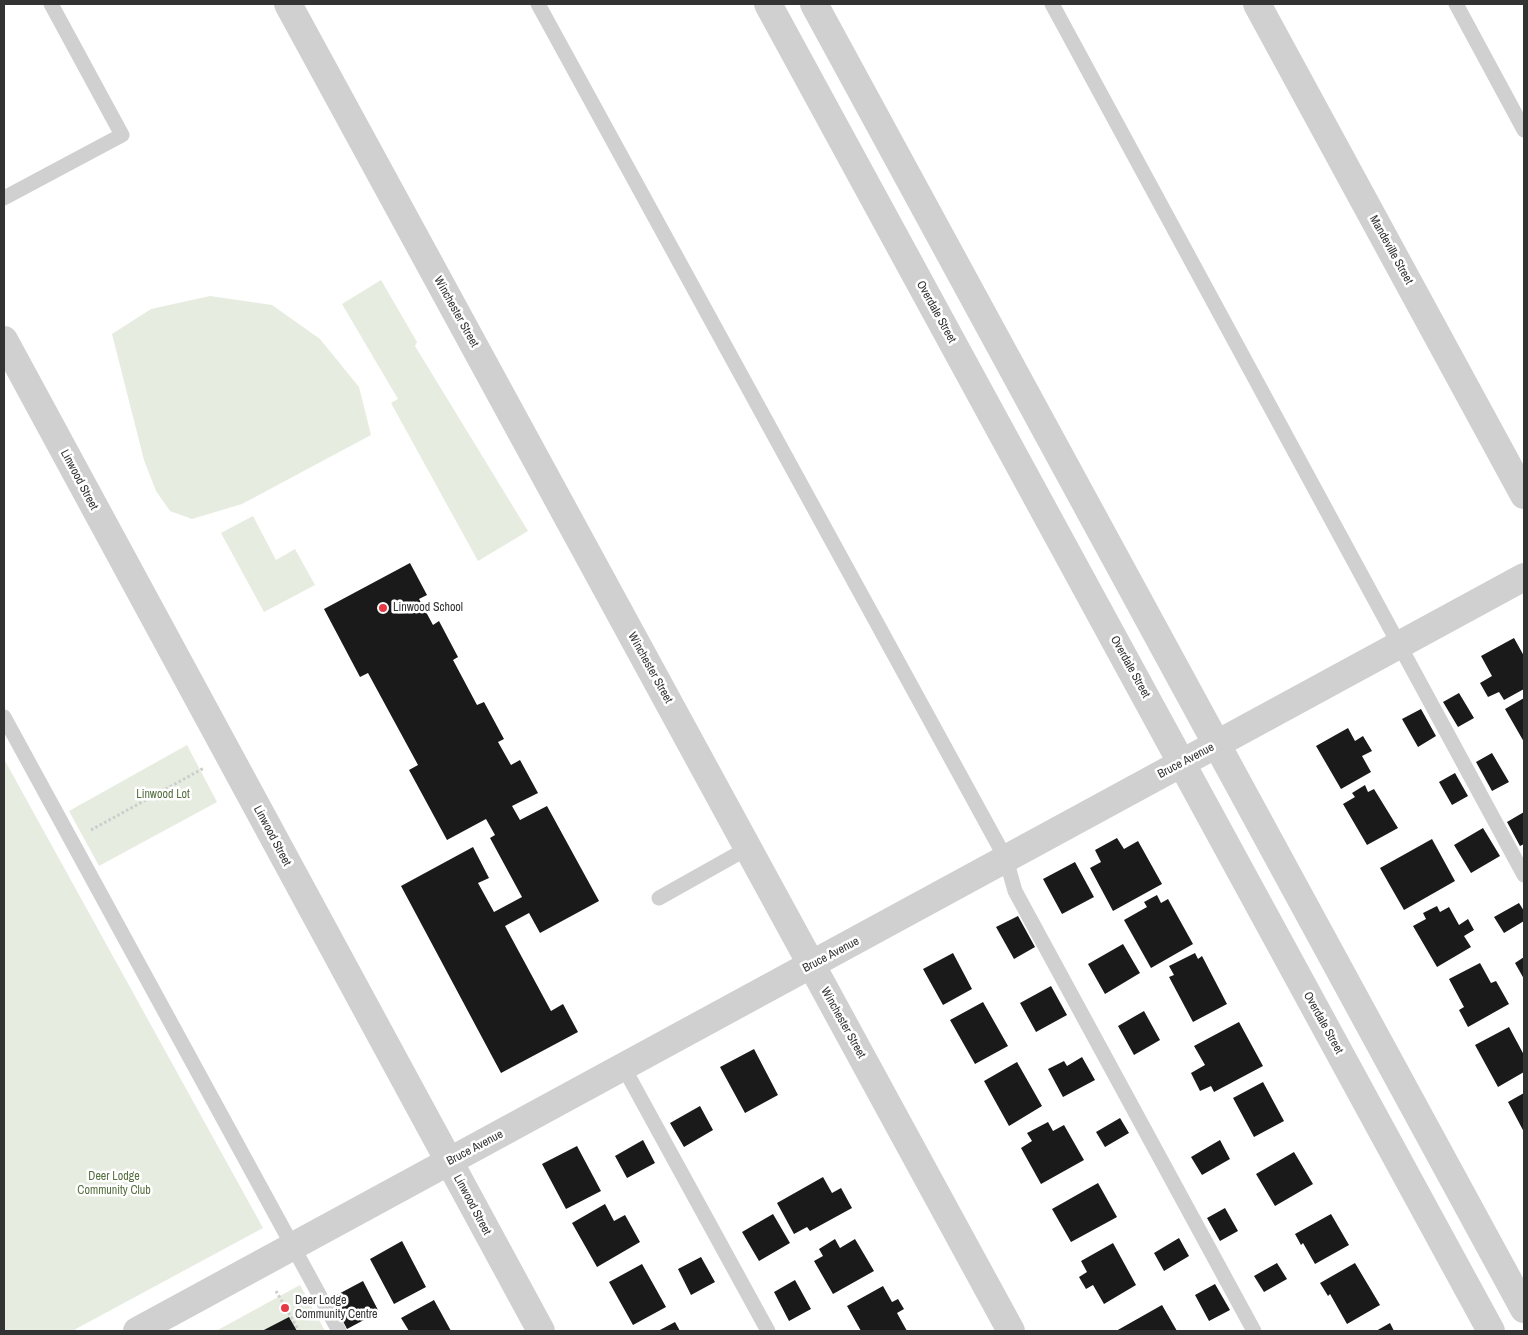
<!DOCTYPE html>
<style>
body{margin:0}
#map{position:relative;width:1528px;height:1335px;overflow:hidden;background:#fff;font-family:"Archivo Narrow",sans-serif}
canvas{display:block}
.frame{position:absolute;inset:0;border:5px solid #333;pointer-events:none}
</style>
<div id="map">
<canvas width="1528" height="1335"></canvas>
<div class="frame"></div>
</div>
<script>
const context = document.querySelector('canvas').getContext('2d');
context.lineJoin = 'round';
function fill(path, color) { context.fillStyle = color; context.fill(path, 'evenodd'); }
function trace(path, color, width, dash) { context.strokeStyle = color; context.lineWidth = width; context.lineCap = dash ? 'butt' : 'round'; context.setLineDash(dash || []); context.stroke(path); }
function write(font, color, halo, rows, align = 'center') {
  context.font = font + ' "Archivo Narrow",sans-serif'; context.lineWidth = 5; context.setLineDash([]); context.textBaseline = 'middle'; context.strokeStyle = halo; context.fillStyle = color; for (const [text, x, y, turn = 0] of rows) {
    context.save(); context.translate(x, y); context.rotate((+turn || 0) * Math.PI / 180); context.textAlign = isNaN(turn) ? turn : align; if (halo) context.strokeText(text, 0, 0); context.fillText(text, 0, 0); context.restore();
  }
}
const green = new Path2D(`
 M 381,280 L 417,342 L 415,346 L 528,531 L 478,561 L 391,403 L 398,399 L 342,304 Z
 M 210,296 L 272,305 L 320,339 L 359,387 L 371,435 L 242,504 L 192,519 L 170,511 L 156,491 L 144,460 L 112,334 L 151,309 Z
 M 253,516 L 276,560 L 295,549 L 315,585 L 264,612 L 221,533 Z
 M 187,745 L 217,802 L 99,866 L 69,811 Z
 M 4,759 L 263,1228 L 72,1331 L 4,1331 Z
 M 300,1285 L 325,1331 L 216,1331 Z`);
const building = new Path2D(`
 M 410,563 L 427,595 L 419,599 L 433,625 L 439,621 L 458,657 L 453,660 L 477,705 L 484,702 L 504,739 L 498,742 L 511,765 L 520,760 L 538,793 L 512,806 L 520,820 L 547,806 L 599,901 L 540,933 L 529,913 L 505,926 L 551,1011 L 563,1004 L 578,1032 L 501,1073 L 401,886 L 473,847 L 489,878 L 478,883 L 494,912 L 522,897 L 490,838 L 495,835 L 486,819 L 447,840 L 409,770 L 418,765 L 368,673 L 360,677 L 324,609 Z
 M 1514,638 L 1524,656 L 1524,689 L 1504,700 L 1499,692 L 1488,697 L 1480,683 L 1492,676 L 1481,656 Z
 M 1459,693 L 1474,718 L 1458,727 L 1443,702 Z
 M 1524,698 L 1524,742 L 1505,709 Z
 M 1421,709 L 1436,736 L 1418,747 L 1402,719 Z
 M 1348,728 L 1355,741 L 1363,736 L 1372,751 L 1362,756 L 1371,772 L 1341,789 L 1316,746 Z
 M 1492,753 L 1509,782 L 1492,791 L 1476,762 Z
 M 1455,773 L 1468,796 L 1452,805 L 1439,782 Z
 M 1365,785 L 1368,792 L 1374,789 L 1398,828 L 1367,845 L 1343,804 L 1355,797 L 1352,793 Z
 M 1524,812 L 1524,844 L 1520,846 L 1507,822 Z
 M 1483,828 L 1500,856 L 1471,873 L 1454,845 Z
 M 1117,838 L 1124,849 L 1138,841 L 1162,884 L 1113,911 L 1090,868 L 1101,862 L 1095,850 Z
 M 1432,839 L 1455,881 L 1404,910 L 1380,868 Z
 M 1075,862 L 1094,897 L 1062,914 L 1043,879 Z
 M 1157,895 L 1161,903 L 1168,899 L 1193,944 L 1151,968 L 1124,920 L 1147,907 L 1144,902 Z
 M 1519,903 L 1524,911 L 1524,921 L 1504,933 L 1494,917 Z
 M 1437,906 L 1440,912 L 1449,907 L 1459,925 L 1468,919 L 1474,930 L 1464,936 L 1471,947 L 1437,967 L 1413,926 L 1426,919 L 1423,913 Z
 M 1018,916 L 1035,947 L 1014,959 L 996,927 Z
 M 1123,944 L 1140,973 L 1105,994 L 1088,964 Z
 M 953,953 L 972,989 L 943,1005 L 923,969 Z
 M 1195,953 L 1198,959 L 1202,956 L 1227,1004 L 1193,1022 L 1169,977 L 1174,975 L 1169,966 Z
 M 1524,957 L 1524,979 L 1515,963 Z
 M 1480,963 L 1491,983 L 1496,981 L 1509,1004 L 1468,1027 L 1459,1010 L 1464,1007 L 1449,979 Z
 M 1051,986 L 1067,1015 L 1036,1032 L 1020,1003 Z
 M 983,1002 L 1008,1046 L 975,1064 L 950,1020 Z
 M 1144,1011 L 1160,1040 L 1134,1055 L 1118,1026 Z
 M 1239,1022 L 1263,1066 L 1214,1092 L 1211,1086 L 1200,1091 L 1191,1073 L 1205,1065 L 1194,1046 Z
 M 1509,1027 L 1524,1055 L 1524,1072 L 1498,1087 L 1475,1045 Z
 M 754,1049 L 778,1095 L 745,1113 L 720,1067 Z
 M 1082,1057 L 1095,1080 L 1063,1097 L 1048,1069 L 1064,1061 L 1067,1066 Z
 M 1017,1062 L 1042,1106 L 1009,1126 L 984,1081 Z
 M 1263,1082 L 1284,1121 L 1254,1137 L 1233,1098 Z
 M 1524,1093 L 1524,1132 L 1508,1102 Z
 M 700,1106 L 713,1130 L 684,1147 L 670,1123 Z
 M 1120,1118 L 1129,1133 L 1105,1147 L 1096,1132 Z
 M 1048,1122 L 1053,1131 L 1064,1125 L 1084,1160 L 1041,1184 L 1021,1148 L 1032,1141 L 1027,1133 Z
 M 643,1140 L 655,1163 L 627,1178 L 615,1156 Z
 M 1220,1140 L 1230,1159 L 1202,1175 L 1191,1157 Z
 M 577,1146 L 601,1191 L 566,1209 L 542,1164 Z
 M 1294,1152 L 1313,1184 L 1275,1206 L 1256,1174 Z
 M 823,1177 L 832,1193 L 841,1188 L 852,1208 L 810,1231 L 807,1227 L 794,1234 L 777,1203 Z
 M 1098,1183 L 1117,1217 L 1071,1242 L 1052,1209 Z
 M 605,1204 L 614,1221 L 625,1215 L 640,1242 L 597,1267 L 572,1223 Z
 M 1225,1208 L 1238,1231 L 1220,1241 L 1207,1218 Z
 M 773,1214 L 790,1243 L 759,1261 L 742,1232 Z
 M 1331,1214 L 1349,1245 L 1315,1264 L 1303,1243 L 1301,1245 L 1295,1234 Z
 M 1179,1238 L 1189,1256 L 1164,1271 L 1154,1253 Z
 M 835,1239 L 840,1248 L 855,1239 L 874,1271 L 833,1294 L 814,1261 L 823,1256 L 819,1249 Z
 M 402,1241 L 426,1287 L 394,1304 L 370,1259 Z
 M 1113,1243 L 1136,1285 L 1104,1304 L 1093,1285 L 1086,1289 L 1079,1277 L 1087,1272 L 1081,1261 Z
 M 701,1257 L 715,1282 L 691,1295 L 678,1269 Z
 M 1277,1263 L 1287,1279 L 1264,1292 L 1254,1276 Z
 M 1355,1263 L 1380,1305 L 1347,1324 L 1330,1294 L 1328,1296 L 1320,1283 Z
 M 642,1264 L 666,1307 L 633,1325 L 609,1282 Z
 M 795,1280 L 811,1309 L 789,1321 L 774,1292 Z
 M 363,1281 L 379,1312 L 347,1329 L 331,1298 Z
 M 1215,1284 L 1230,1310 L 1209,1321 L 1195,1295 Z
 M 883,1286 L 892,1302 L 898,1299 L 904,1309 L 897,1313 L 907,1331 L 861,1331 L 847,1306 Z
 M 434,1300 L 451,1331 L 409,1331 L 401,1318 Z
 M 1162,1305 L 1177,1331 L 1116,1331 Z
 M 289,1317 L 297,1331 L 262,1331 Z
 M 675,1322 L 680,1331 L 658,1331 Z
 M 1390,1323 L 1394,1331 L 1376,1331 Z`);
const path = new Path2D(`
 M 91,830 L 204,768
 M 276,1291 L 299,1331`);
const service = new Path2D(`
 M 538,4 L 1006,859 L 1015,891 L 1254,1331
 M 1052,4 L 1524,875
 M 1456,4 L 1524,130
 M 4,198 L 122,135 L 51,4
 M 4,717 L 339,1331
 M 659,898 L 748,848
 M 624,1068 L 768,1331`);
const minor = new Path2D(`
 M 288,4 L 1011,1331
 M 768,4 L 1491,1331
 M 814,4 L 1524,1309
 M 1257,4 L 1524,495
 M 4,340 L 541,1331
 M 137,1331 L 1524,577`);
const markers = [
 [383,608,5,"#e63946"],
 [285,1308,5,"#e63946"]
];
const streetNames = [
 ["Mandeville Street",1391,250,61],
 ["Winchester Street",456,312,61],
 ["Overdale Street",936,312,61],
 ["Linwood Street",79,480,62],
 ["Overdale Street",1130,667,61],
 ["Winchester Street",650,668,61],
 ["Bruce Avenue",1186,761,-28],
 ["Linwood Street",272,836,62],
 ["Bruce Avenue",831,955,-28],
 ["Winchester Street",843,1023,61],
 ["Overdale Street",1323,1023,61],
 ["Bruce Avenue",475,1148,-28],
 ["Linwood Street",472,1205,62]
];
const poiNames = [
 ["Linwood School",393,608],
 ["Deer Lodge",295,1301],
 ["Community Centre",295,1315]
];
const parkNames = [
 ["Linwood Lot",163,795],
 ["Deer Lodge",114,1177],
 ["Community Club",114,1191]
];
fill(green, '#e6ecdf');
fill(building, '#1a1a1a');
trace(path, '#cdcdcd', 3, [2.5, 2.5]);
trace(service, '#d0d0d0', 15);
trace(minor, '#d0d0d0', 28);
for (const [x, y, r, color] of markers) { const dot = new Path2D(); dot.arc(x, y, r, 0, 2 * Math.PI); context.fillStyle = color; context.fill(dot); trace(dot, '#fff', 2); }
write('12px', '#333', '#fff', streetNames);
write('12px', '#333', '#fff', poiNames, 'left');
write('12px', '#56703f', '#fff', parkNames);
</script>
